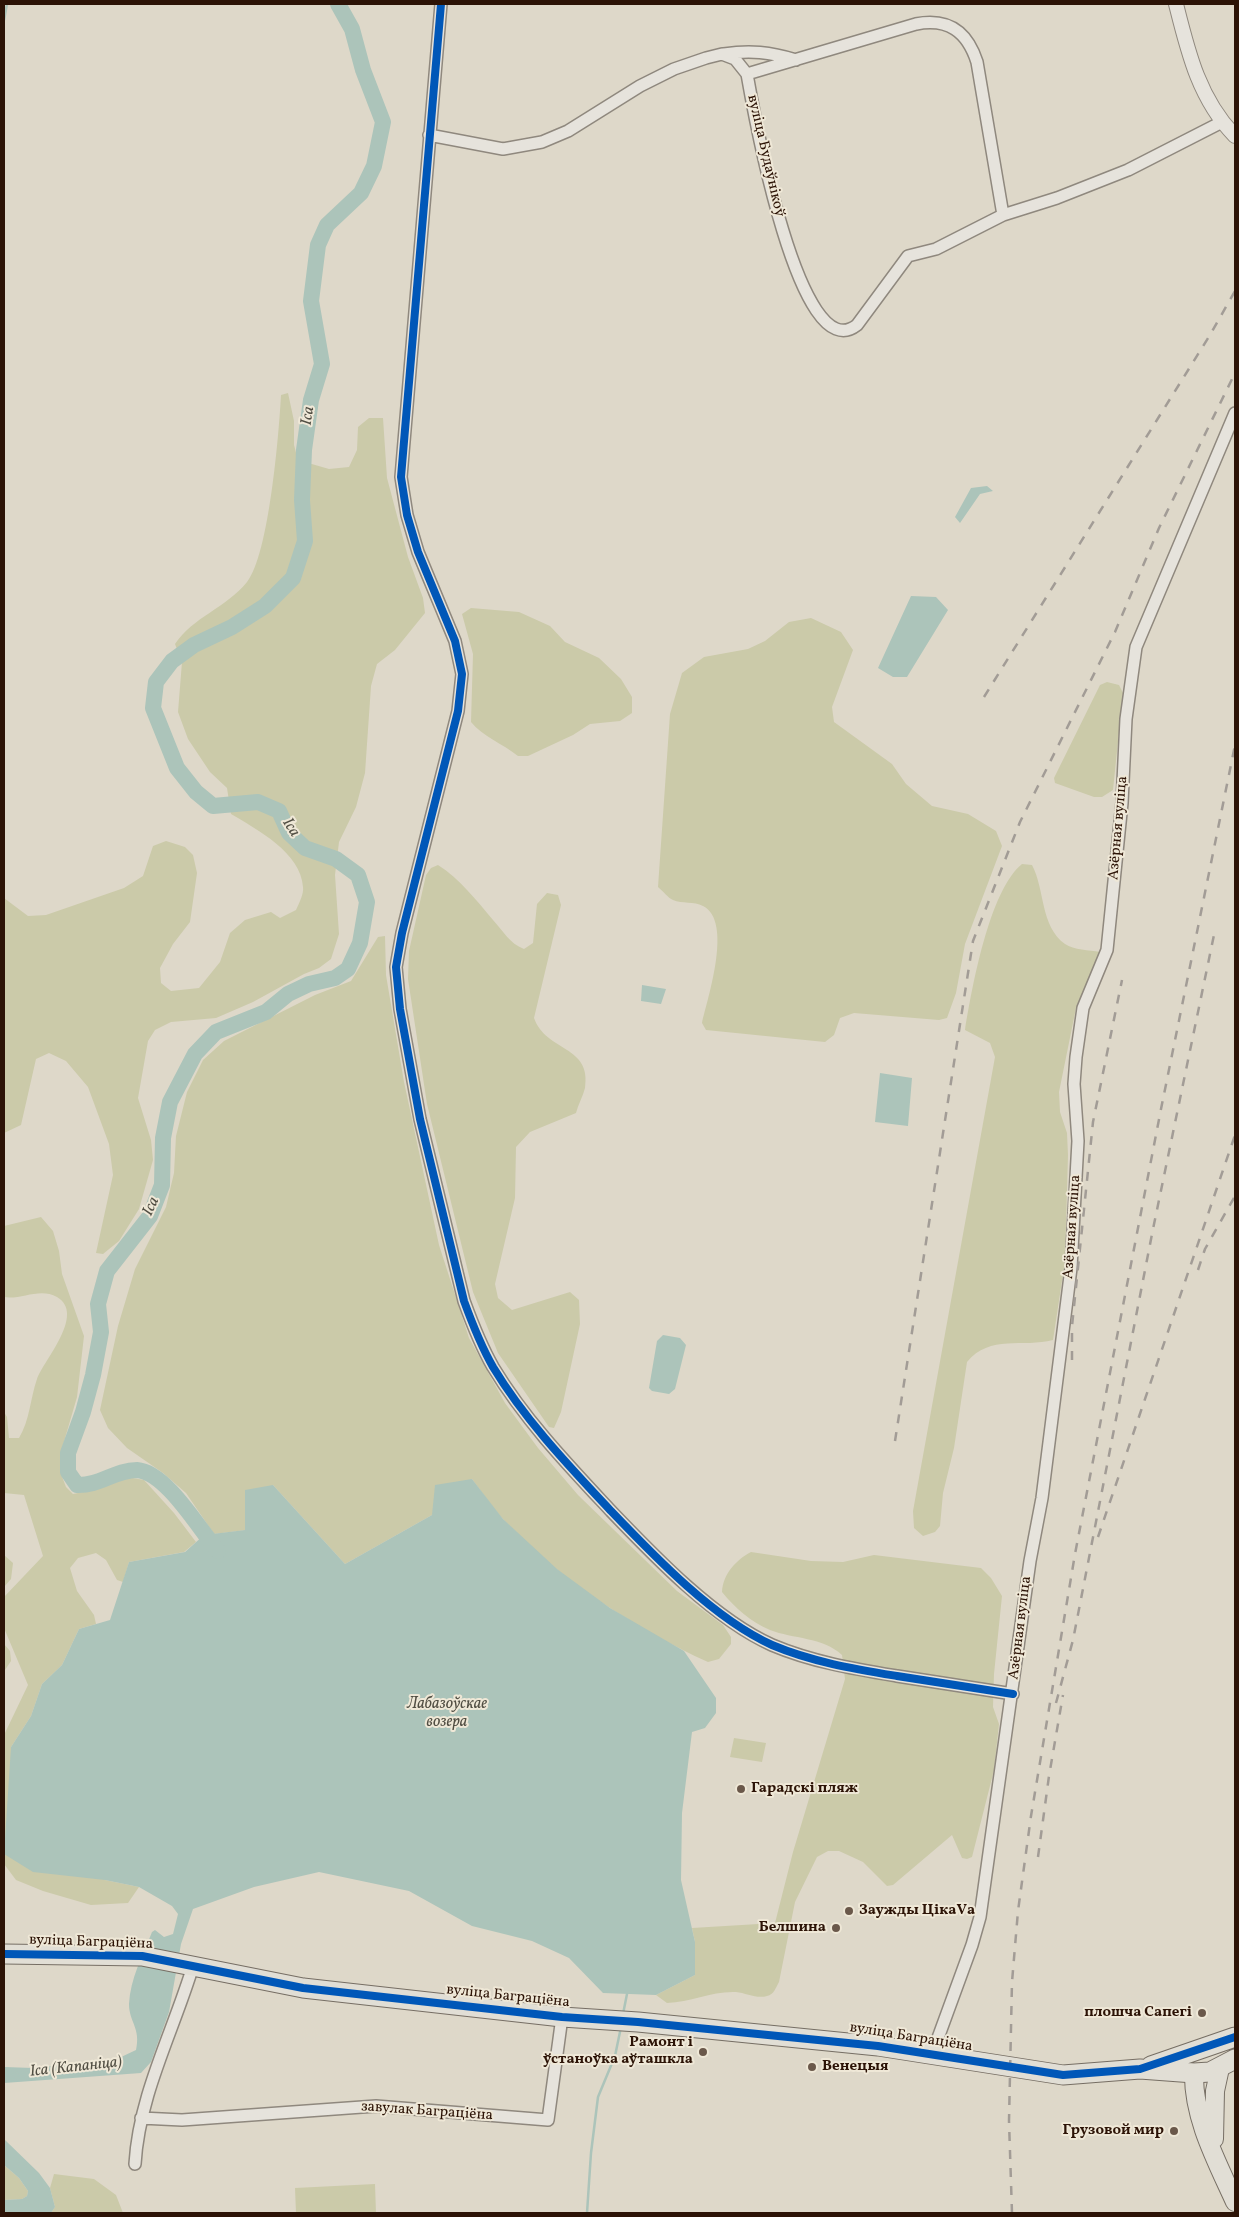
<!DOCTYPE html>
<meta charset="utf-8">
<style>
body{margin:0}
#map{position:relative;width:1239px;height:2217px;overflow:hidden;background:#ded8c9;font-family:Vollkorn,serif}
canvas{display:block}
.frame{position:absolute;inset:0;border:5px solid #2c1306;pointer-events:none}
</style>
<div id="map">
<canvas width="1239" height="2217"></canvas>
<div class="frame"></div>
</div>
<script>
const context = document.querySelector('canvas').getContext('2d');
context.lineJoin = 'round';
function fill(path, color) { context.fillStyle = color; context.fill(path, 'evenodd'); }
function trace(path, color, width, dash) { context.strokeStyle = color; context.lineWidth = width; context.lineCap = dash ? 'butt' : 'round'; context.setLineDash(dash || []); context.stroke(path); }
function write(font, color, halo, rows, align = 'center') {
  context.font = font + ' Vollkorn,serif'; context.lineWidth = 4; context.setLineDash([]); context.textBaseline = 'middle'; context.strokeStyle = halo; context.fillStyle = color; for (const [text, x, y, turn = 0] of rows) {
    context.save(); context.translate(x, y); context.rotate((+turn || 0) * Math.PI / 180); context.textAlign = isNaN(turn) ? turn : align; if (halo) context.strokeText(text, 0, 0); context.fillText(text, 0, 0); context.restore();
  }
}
const green = new Path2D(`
 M 288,393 L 294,421 L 294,445 L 298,460 L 329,469 L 349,467 L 357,450 L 358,427 L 369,418 L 383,418 L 387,478 L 408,557 L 423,598 L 425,613 L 395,650 L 377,664 L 371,686 L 365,773 L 356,807 L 339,842 L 335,875 L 339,934 L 331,959 L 319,968 L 304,974 L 253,1002 L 216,1018 L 171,1022 L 155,1030 L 148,1041 L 138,1098 L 151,1140 L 153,1160 L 139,1209 L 119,1241 L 103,1254 L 96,1253 L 113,1175 L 109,1144 L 88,1087 L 66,1061 L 49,1053 L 36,1059 L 21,1125 L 4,1133 L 4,898 L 28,916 L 46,915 L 124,888 L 143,876 L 153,846 L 166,841 L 185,847 L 193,855 L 197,873 L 190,922 L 173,944 L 160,968 L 161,983 L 171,991 L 199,988 L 220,962 L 230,933 L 245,920 L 271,912 L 280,918 L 296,910 C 299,903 304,894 303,887 C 301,853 258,830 231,814 L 227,788 L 210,772 L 188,739 L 178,712 L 182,662 L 175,644 C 193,617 226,608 247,582 C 269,555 279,433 281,395 Z
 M 471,608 L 519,612 L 550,626 L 565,642 L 599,658 L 621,679 L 632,697 L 632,713 L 620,721 L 590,724 L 573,735 L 528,756 L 518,756 C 503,744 482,736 471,722 L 473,654 L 462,614 Z
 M 811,618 L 841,632 L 853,650 L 832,707 L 834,722 L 892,764 L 906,784 L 932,806 L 968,814 L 996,831 L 1002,846 L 965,944 L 956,993 L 947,1018 L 939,1020 L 854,1013 L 840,1018 L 834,1035 L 825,1042 L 706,1030 L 702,1023 C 708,997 733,921 703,906 C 694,901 682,904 673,900 C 668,898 663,891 658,887 L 670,714 L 682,673 L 704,657 L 748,649 L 765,641 L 789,622 Z
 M 1107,682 L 1119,685 L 1123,693 L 1113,790 L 1102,797 L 1094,797 L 1055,783 L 1054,778 L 1100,685 Z
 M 1022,864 L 1032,865 C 1045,889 1040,926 1065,944 C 1074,950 1089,950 1100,952 L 1076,1008 L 1059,1092 L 1060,1112 L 1067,1133 L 1068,1155 L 1065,1261 L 1053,1340 C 1023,1348 990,1334 967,1362 L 954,1448 L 943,1493 L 940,1526 L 935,1532 L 923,1536 L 914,1528 L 913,1511 L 995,1057 L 990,1043 L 965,1030 C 972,988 989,891 1022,864 Z
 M 438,865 C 460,879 477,901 493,920 C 504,932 509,943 524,949 L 533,943 L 537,904 L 547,893 L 558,895 L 561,905 L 534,1018 C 546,1052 592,1045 585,1088 C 583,1096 578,1105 576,1113 L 530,1132 L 516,1147 L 515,1198 L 495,1284 L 498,1298 L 512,1310 L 570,1292 L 579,1300 L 580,1324 L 561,1412 L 554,1428 L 549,1427 L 498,1353 L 473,1292 L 427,1104 L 408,979 L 409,951 L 426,875 L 431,868 Z
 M 385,936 L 386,975 L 404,1082 L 439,1245 L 469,1338 L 505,1403 L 538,1448 L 578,1495 L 677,1591 L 723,1625 L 731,1637 L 731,1644 L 719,1659 L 708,1662 C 639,1631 553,1576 502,1518 C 491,1506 482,1492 472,1479 L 432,1515 L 345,1564 L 273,1485 L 246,1530 L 214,1534 L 186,1493 L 163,1473 L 127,1448 L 108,1428 L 100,1410 L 118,1326 L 135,1269 L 166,1207 L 174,1173 L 176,1136 L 187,1092 L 203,1060 L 224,1041 L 315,995 L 351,981 L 378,937 Z
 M 41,1217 L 53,1231 L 59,1251 L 62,1274 L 84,1336 L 77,1397 L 61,1452 L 61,1474 L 66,1487 L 73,1494 L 93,1490 L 127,1477 L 144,1480 L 174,1513 L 196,1542 L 184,1552 L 129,1562 L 123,1582 L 117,1580 L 106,1560 L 96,1553 L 78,1558 L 70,1568 L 77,1591 L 94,1615 L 96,1624 L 79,1629 L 62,1665 L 42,1684 L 31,1716 L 11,1747 L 105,1880 L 139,1887 L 128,1903 L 91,1905 L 43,1891 L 16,1880 L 4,1864 L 4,1735 L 28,1685 L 4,1628 L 4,1597 L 43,1556 L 24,1495 L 4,1493 L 4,1412 L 7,1417 L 9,1438 L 19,1438 C 30,1420 30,1399 37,1379 C 44,1360 86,1314 57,1297 C 40,1287 21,1300 4,1297 L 4,1226 Z
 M 751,1552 L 811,1561 L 843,1562 L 874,1555 L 981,1568 L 991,1578 L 1002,1596 L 994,1674 L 993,1707 L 999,1724 L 994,1770 L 972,1857 L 967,1859 L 962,1858 L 952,1835 L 893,1885 L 887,1886 L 863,1862 L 839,1851 L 828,1851 L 817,1857 L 795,1902 L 779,1982 C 776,1987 774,1995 767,1996 C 757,1999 746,1993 736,1992 C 712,1991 691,2002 667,2003 L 656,1995 L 695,1975 L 695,1942 L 692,1928 L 775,1923 L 793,1852 L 845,1679 L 842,1655 C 823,1637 793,1639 770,1630 C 751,1622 735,1608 722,1592 C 723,1574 736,1560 751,1552 Z
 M 4,1555 L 13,1563 L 11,1579 L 4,1587 Z
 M 4,1644 L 10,1651 L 11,1661 L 5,1670 Z
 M 734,1738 L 766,1743 L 762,1762 L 730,1757 Z
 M 4,2165 L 19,2178 L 28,2191 L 27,2196 L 22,2199 L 4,2200 Z
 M 54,2174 L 94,2179 L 116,2195 L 123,2213 L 51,2213 L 55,2207 L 50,2188 Z
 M 375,2184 L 376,2213 L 296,2213 L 295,2188 Z`);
const water = new Path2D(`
 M 987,486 L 993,491 L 980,494 L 960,523 L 955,517 L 971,488 Z
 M 911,596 L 936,597 L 948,610 L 907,677 L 893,677 L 878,668 Z
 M 642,985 L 666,989 L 661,1004 L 641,1001 Z
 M 880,1073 L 912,1078 L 908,1126 L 875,1122 Z
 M 663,1335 L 680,1338 L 686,1345 L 675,1389 L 669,1394 L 652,1391 L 649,1388 L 657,1341 Z
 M 472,1479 L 503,1519 L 557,1569 L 610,1608 L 684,1651 L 716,1698 L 716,1713 L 705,1728 L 692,1732 L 682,1813 L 681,1880 L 695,1942 L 695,1975 L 656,1995 L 603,1993 L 569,1958 L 532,1941 L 472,1926 L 409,1891 L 319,1872 L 254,1887 L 193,1909 L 181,1944 L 169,2012 L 151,2062 L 141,2073 L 4,2083 L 4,2067 L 33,2068 L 119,2058 L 136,2050 C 141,2028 129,2022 129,2004 C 130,1979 143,1955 152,1932 L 155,1930 L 164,1937 L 173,1934 L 178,1914 L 172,1906 L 139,1887 L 105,1880 L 33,1872 L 4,1854 L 11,1747 L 31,1716 L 42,1684 L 62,1665 L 79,1629 L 110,1620 L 129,1562 L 185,1552 L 204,1535 L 245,1530 L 245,1490 L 273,1485 L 345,1564 L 432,1515 L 435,1485 Z
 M 4,2139 L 39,2173 L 50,2188 L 55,2207 L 51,2213 L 4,2213 L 4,2200 L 22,2199 L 27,2196 L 28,2191 L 19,2178 L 4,2165 Z`);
const stream = new Path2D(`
 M 4,20 L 7,4
 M 623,2014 L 627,1994
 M 587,2213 L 591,2153 L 598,2097 L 615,2056 L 621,2027`);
const river = new Path2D(`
 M 218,1551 C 199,1529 166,1472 137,1470 C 115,1470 99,1486 77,1485 L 68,1472 L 68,1453 L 83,1412 L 93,1375 L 101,1332 L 98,1304 L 107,1271 L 150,1216 L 162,1185 L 163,1138 L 170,1102 L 195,1054 L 216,1032 L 266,1012 L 288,994 L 309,984 L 335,978 L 348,969 L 360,943 L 367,902 L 358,875 L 336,859 L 305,848 L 289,833 L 279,811 L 258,802 L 213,806 L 196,792 L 177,768 L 153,708 L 156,682 L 172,661 L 194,645 L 232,627 L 265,606 L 293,578 L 305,541 L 302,500 L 304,450 L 311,400 L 322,364 L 311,301 L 318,245 L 327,225 L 361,193 L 374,166 L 383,122 L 363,70 L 352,29 L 338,4`);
const minor = new Path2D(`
 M 441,4 L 401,477 L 407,515 L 418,552 L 455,641 L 462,674 L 458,711 L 402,933 L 396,967 L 400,1009 L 420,1119 L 464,1301 C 472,1323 481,1346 493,1367 C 525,1420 568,1465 610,1510 C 654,1556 714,1619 772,1645 C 812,1662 855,1669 897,1676 C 935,1682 974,1688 1013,1694
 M 724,54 C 750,50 770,52 796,60
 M 429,135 L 503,149 L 542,142 L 568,131 L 640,86 L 674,69 L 706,58 L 722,54 L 735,59 L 747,74
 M 1003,215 L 977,62 C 967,31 948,18 916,24 L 747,74 C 753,108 799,371 857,325 L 908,256 L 936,249 L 1003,215 L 1057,198 L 1128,170 L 1222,122
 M 935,2054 L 938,2038 L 972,1945 L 980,1917 L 1030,1561 L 1042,1498 L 1071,1268 L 1078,1141 L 1074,1084 L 1076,1057 L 1083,1008 L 1107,950 L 1122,803 L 1126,719 L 1136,647 L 1235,413
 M 141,2118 L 182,2120 L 376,2106 L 548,2120 L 562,2017
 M 135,2164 C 139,2095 173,2032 193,1966`);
const tertiary = new Path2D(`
 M 1176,4 C 1188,52 1199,99 1235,136`);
const primary = new Path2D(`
 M 1194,2073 C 1193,2118 1217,2162 1235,2202
 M 1214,2139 L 1215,2091 L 1220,2068`);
const trunk = new Path2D(`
 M 4,1954 L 142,1956 L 303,1988 L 562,2017 L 638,2022 L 878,2046 L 1063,2075 L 1140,2069 L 1194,2073 L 1210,2072 L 1235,2059
 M 1151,2066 L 1235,2037`);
const rail = new Path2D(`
 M 984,697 L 1210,335 L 1235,291
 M 1198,1270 L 1205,1249 L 1235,1196
 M 1072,1360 L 1072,1326 L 1093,1122 L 1122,980
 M 895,1441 L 973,941 L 1020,822 L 1115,632 L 1159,528 L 1235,373
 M 1098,1537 L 1235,1135
 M 1056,1703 L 1073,1640 L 1153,1229 L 1215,930
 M 1038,1857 L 1049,1776 L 1063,1695
 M 1012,2213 L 1009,2121 L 1012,1982 L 1018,1911 L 1031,1816 L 1075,1554 L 1161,1109 L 1235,745`);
const cycleway = new Path2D(`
 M 441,4 L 401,477 L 407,515 L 418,552 L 455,641 L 462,674 L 458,711 L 402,933 L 396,967 L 400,1009 L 420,1119 L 464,1301 C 472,1323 481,1346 493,1367 C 525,1420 568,1465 610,1510 C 654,1556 714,1619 772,1645 C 812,1662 855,1669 897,1676 C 935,1682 974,1688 1013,1694
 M 4,1954 L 142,1956 L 303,1988 L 562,2017 L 638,2022 L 878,2046 L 1063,2075 L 1140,2069 L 1235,2037`);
const markers = [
 [741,1789,5,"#6a584a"],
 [849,1911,5,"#6a584a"],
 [836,1928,5,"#6a584a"],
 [1202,2013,5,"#6a584a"],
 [703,2052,5,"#6a584a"],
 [812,2067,5,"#6a584a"],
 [1174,2131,5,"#6a584a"]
];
const streetNames = [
 ["вуліца Будаўнікоў",765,156,77],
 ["Азёрная вуліца",1119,828,-85],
 ["Азёрная вуліца",1073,1227,-86],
 ["Азёрная вуліца",1021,1628,-83],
 ["вуліца Баграціёна",91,1943,2],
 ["вуліца Баграціёна",508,1997,6],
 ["вуліца Баграціёна",911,2038,9],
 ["завулак Баграціёна",427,2112,4]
];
const poiNames = [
 ["Гарадскі пляж",751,1789,"left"],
 ["Заужды ЦікаVа",859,1911,"left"],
 ["Белшина",826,1928],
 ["плошча Сапегі",1192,2013],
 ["Рамонт і",693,2043],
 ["ўстаноўка аўташкла",693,2060],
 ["Венецыя",822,2067,"left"],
 ["Грузовой мир",1164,2131]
];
const waterNames = [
 ["Іса",309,416,-82],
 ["Іса",290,828,57],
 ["Іса",152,1207,-65],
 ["Лабазоўскае",447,1705],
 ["возера",447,1723],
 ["Іса (Капаніца)",76,2068,-6]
];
fill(green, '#cbcaa9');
fill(water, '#acc4ba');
trace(stream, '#acc4ba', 2.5);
trace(river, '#acc4ba', 16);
trace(minor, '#8f887e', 14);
trace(tertiary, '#8f887e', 16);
trace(primary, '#766e64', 20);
trace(trunk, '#766e64', 21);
trace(minor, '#e6e3dc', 11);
trace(tertiary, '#e6e3dc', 14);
trace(primary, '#e1ded5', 18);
trace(trunk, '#e1ded5', 19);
trace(rail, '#a29c96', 2.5, [9, 9]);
trace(cycleway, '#0057b8', 8);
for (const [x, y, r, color] of markers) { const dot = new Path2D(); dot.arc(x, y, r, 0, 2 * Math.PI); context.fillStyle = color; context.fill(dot); trace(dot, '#efe8d7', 2); }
write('15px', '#2c1306', '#efe8d7', streetNames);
write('bold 15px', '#2c1306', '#efe8d7', poiNames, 'right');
write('italic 16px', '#514e43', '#efe8d7', waterNames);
</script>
